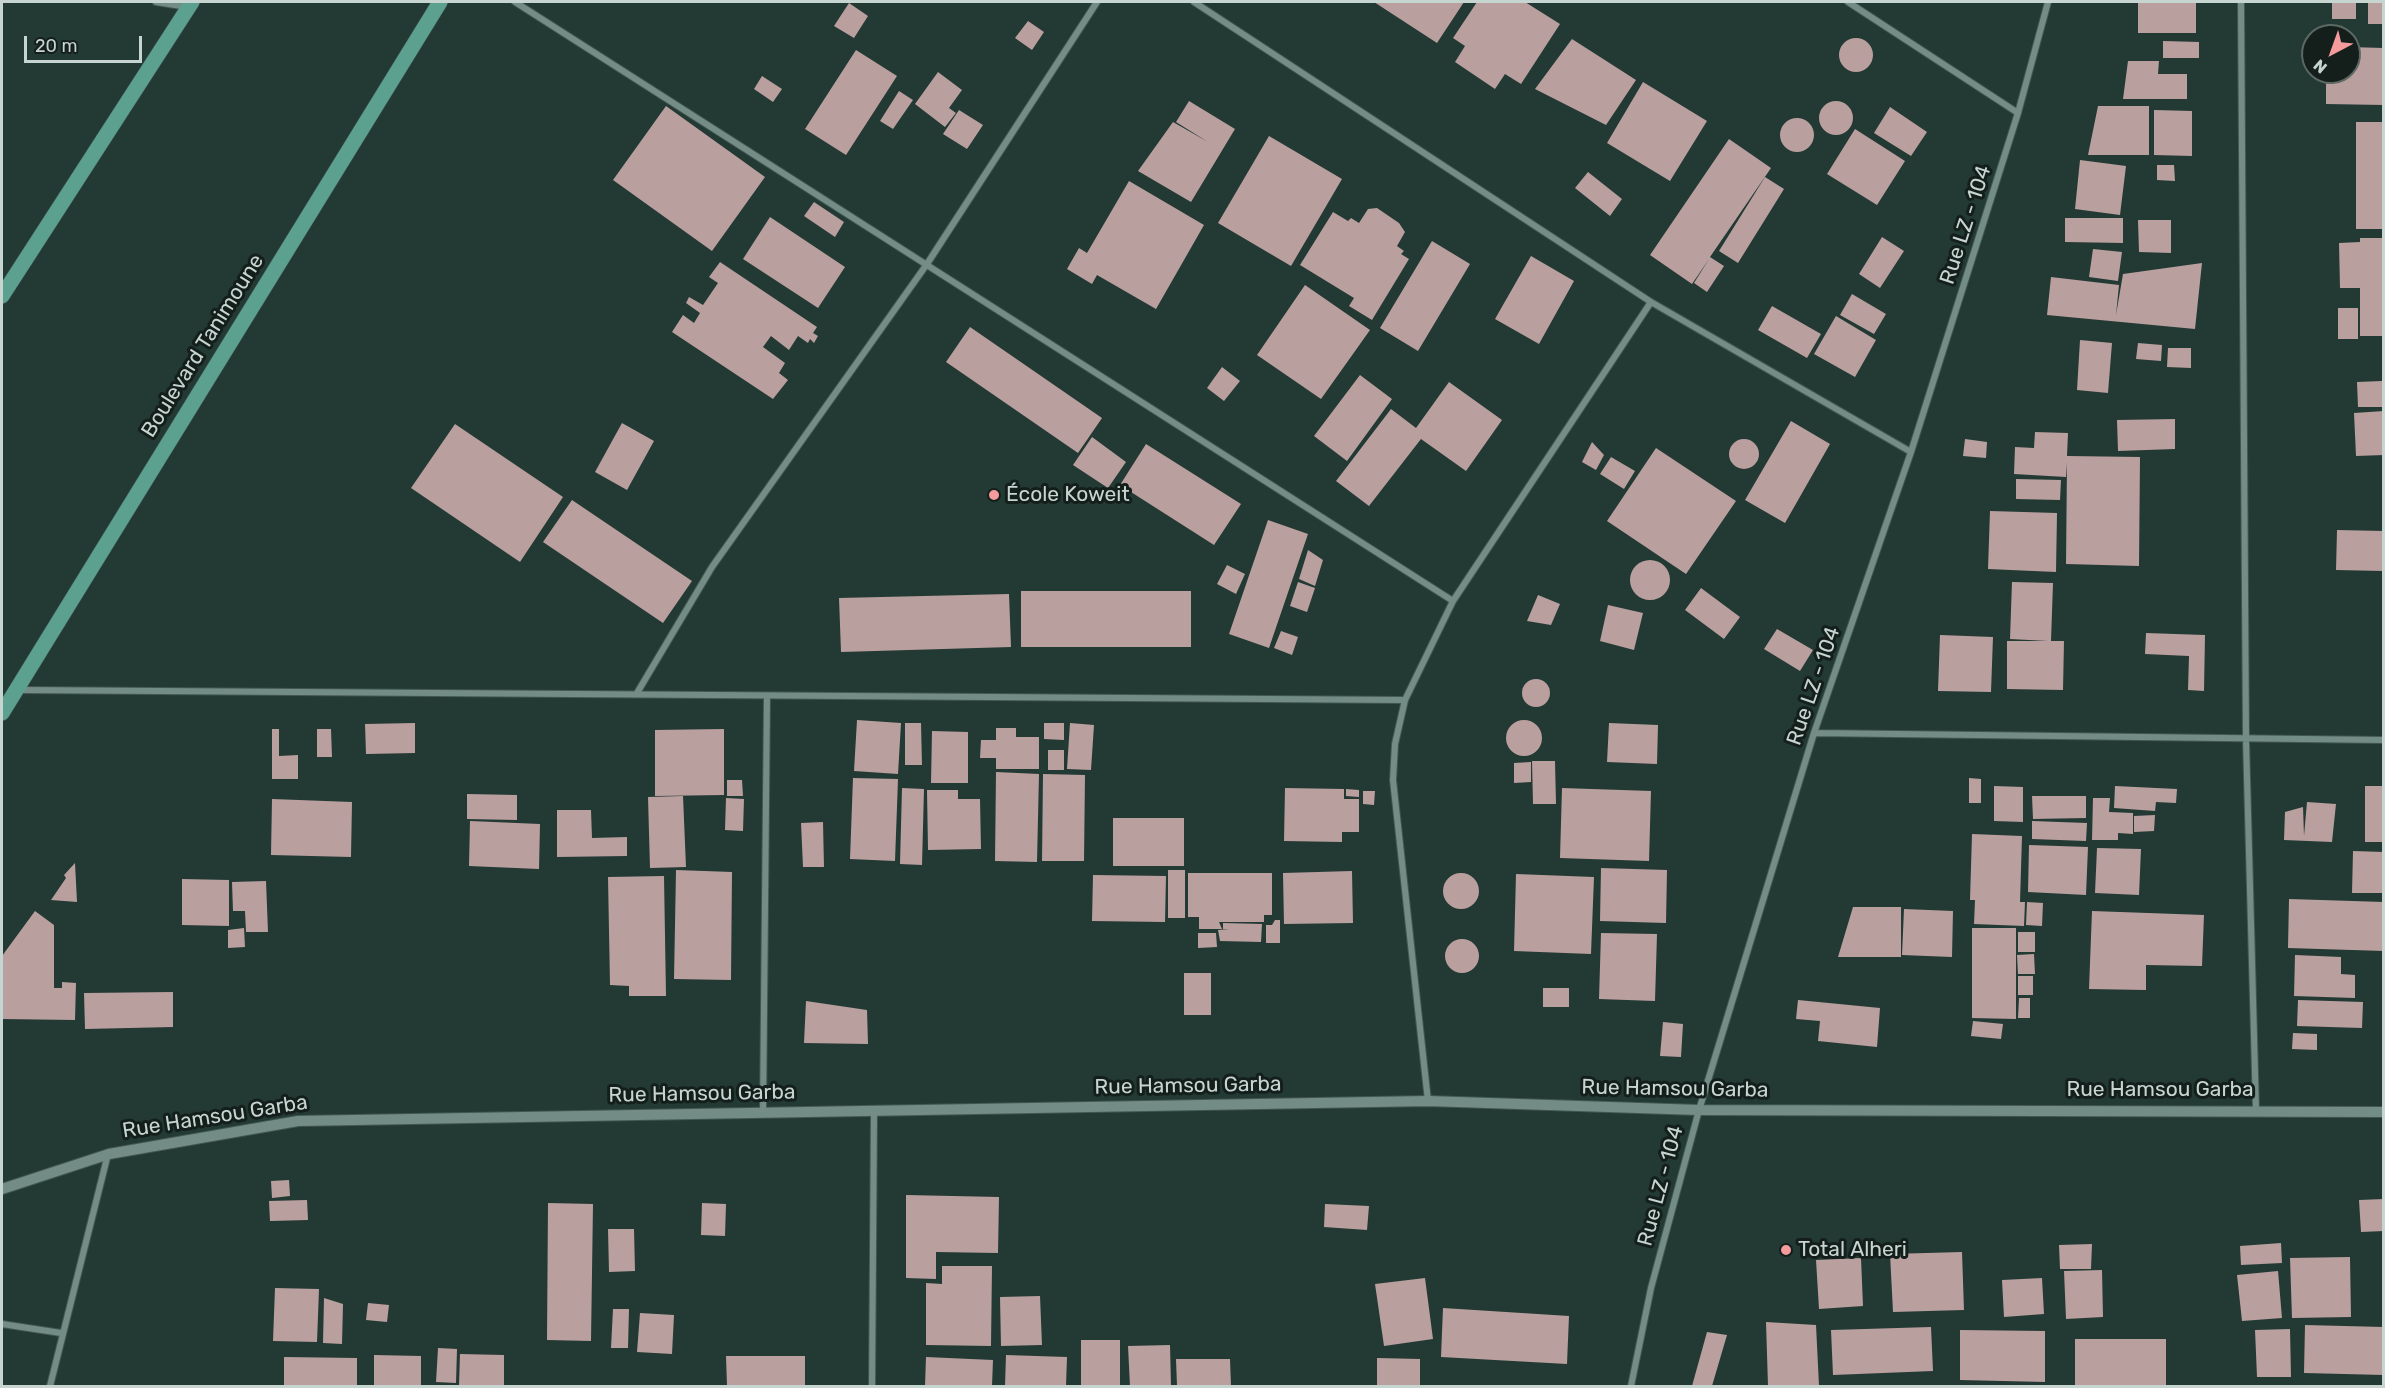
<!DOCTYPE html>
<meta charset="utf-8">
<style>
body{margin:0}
#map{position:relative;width:2385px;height:1388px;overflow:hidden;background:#233a34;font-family:Rubik,sans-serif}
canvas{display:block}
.frame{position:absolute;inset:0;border:3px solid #c7d5d1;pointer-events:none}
.north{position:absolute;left:2301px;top:24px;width:60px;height:60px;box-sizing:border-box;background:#141f1c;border:2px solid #5c6864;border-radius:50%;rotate:221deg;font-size:16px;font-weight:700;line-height:24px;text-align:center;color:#c7d5d1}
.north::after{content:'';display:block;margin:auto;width:21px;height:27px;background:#f59b9c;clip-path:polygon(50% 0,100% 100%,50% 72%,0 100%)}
.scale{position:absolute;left:24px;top:36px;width:118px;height:27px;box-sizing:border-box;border:3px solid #c7d5d1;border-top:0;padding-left:8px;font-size:18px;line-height:21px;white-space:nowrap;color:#c7d5d1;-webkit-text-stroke:4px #141f1c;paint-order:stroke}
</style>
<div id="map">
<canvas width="2385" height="1388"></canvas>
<div class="frame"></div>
<div class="north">N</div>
<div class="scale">20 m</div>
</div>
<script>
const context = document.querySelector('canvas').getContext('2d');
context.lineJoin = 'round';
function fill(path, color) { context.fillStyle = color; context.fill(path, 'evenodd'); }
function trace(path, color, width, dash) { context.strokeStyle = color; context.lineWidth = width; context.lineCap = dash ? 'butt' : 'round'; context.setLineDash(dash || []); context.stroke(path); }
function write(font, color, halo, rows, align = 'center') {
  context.font = font + ' Rubik,sans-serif'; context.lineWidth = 6; context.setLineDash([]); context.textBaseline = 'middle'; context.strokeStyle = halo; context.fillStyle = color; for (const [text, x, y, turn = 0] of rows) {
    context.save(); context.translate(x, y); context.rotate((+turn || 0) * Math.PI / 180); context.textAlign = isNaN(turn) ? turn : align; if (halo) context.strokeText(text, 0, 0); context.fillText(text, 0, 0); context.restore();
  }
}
const building = new Path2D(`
 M 1374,2 L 1464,2 L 1437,43 Z
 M 1477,2 L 1525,2 L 1560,24 L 1521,84 L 1505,74 L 1495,89 L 1455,62 L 1465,46 L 1453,38 Z
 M 2138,2 L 2196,2 L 2196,33 L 2138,33 Z
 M 849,3 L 868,16 L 854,38 L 834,26 Z
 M 2332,3 L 2356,3 L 2356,19 L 2332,19 Z
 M 2368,3 L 2384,3 L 2384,24 L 2368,24 Z
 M 1028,21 L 1044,32 L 1032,50 L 1015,38 Z
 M1839 55a17 17 0 1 1 34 0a17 17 0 1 1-34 0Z
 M 1572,39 L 1636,80 L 1606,125 L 1535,89 Z
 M 2163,41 L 2199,42 L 2199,58 L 2163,58 Z
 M 2349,47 L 2384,48 L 2384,105 L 2326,104 L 2326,72 L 2349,72 Z
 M 856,50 L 897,76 L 846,155 L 805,129 Z
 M 2128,61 L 2159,61 L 2158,74 L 2187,74 L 2187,99 L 2123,99 Z
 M 938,72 L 962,90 L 949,108 L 956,113 L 945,127 L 915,104 Z
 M 762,76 L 782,89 L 773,102 L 754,89 Z
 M 1643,82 L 1707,121 L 1670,181 L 1607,143 Z
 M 899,91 L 913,100 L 893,129 L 880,121 Z
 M 1189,101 L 1235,129 L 1191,202 L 1138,171 L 1173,122 L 1208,142 L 1176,122 Z
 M1819 118a17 17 0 1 1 34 0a17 17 0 1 1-34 0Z
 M 666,106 L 765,177 L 712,251 L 613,180 Z
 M 2098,106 L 2149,106 L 2149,155 L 2088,155 Z
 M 1890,107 L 1927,132 L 1911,156 L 1874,133 Z
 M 959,110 L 983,125 L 967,149 L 943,134 Z
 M 2154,110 L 2192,111 L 2192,156 L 2154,155 Z
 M1780 135a17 17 0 1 1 34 0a17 17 0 1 1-34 0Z
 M 2356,122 L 2384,122 L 2384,229 L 2356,229 Z
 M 1855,129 L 1905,161 L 1877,205 L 1827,174 Z
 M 1269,136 L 1342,179 L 1291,266 L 1218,223 Z
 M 1729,139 L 1771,168 L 1710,257 L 1724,266 L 1707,292 L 1694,283 L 1709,259 L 1692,284 L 1650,255 Z
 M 2080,160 L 2126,166 L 2120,215 L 2075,209 Z
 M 2157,165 L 2174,165 L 2175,181 L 2157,180 Z
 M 1588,172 L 1622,199 L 1610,216 L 1575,188 Z
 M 1765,177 L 1784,189 L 1738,263 L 1719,251 Z
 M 1129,181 L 1204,225 L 1156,309 L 1097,275 L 1092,284 L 1067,269 L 1079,248 L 1087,253 Z
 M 814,202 L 844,222 L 835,237 L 804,216 Z
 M 1377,208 L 1399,223 L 1405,232 L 1397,246 L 1404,251 L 1401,254 L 1409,259 L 1372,320 L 1349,306 L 1354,298 L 1300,265 L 1333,212 L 1348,221 L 1351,218 L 1359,223 L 1368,209 Z
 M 770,217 L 845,267 L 818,308 L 743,259 Z
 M 2065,218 L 2123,218 L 2123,243 L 2065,242 Z
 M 2138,220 L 2171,220 L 2171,253 L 2139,252 Z
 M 1882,237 L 1904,251 L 1880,288 L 1859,274 Z
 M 2360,238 L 2384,238 L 2384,336 L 2360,336 L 2360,288 L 2340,288 L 2339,243 L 2360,242 Z
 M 1432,241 L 1470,264 L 1418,351 L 1380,328 Z
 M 2093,249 L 2122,252 L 2118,281 L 2089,277 Z
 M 1531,256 L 1574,281 L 1539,344 L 1495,319 Z
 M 720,262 L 817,327 L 813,333 L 818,336 L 814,343 L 810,339 L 808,343 L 798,336 L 789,350 L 771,336 L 763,347 L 785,363 L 779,373 L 788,380 L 773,399 L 672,332 L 683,315 L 694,323 L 700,313 L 686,303 L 689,297 L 703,305 L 718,283 L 709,277 Z
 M 2202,263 L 2195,329 L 2047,315 L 2051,277 L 2119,285 L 2116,315 L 2123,274 Z
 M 1305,285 L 1370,330 L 1321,399 L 1257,355 Z
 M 1852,294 L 1886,314 L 1874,334 L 1840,315 Z
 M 1772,306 L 1821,334 L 1807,358 L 1758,330 Z
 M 2338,308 L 2358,308 L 2358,339 L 2338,339 Z
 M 1836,316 L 1876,340 L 1855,377 L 1814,354 Z
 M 970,327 L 1102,418 L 1078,453 L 946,362 Z
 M 2080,340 L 2112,343 L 2108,393 L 2077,390 Z
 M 2138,343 L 2162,345 L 2161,361 L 2136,359 Z
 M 2168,348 L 2191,348 L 2191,368 L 2167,367 Z
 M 1222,367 L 1240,381 L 1224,401 L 1207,388 Z
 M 1360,375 L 1392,399 L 1347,461 L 1314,436 Z
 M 2382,381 L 2383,407 L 2358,407 L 2357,382 Z
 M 1449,382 L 1502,420 L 1466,471 L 1421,439 L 1369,506 L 1336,481 L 1391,409 L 1416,428 Z
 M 2384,411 L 2384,455 L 2356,456 L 2354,413 Z
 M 2175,419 L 2175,449 L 2118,451 L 2117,420 Z
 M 1791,421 L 1830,444 L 1785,523 L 1745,500 Z
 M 622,423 L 654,441 L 627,490 L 595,472 Z
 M 455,424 L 563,497 L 520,562 L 411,488 Z
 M 2035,432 L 2068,433 L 2067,456 L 2140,457 L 2139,566 L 2066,564 L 2067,463 L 2066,477 L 2014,474 L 2015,447 L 2034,448 Z
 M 1092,437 L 1126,462 L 1108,488 L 1073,465 Z
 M1729 454a15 15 0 1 1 30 0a15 15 0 1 1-30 0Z
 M 1965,439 L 1987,442 L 1986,458 L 1963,456 Z
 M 1592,442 L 1604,455 L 1596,470 L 1582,462 Z
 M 1146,444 L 1241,504 L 1214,545 L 1120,485 Z
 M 1656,448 L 1736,501 L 1686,574 L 1607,521 Z
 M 1611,457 L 1635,471 L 1624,489 L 1600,474 Z
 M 2016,479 L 2061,480 L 2060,500 L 2016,499 Z
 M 572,500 L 692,581 L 663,623 L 543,542 Z
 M 1990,511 L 2057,513 L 2056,572 L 1988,569 Z
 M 1268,520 L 1308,534 L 1269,648 L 1229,634 Z
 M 2337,530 L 2384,531 L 2384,571 L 2336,570 Z
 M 1308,550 L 1323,560 L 1315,586 L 1299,579 Z
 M1630 580a20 20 0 1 1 40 0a20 20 0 1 1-40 0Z
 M 1227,565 L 1245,574 L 1236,594 L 1217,584 Z
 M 1298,582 L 1315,588 L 1307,612 L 1290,606 Z
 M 2012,582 L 2053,583 L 2051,641 L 2064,641 L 2063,690 L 2007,689 L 2007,641 L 2048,641 L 2010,639 Z
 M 1701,588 L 1740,617 L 1724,639 L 1685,610 Z
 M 1021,591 L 1191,591 L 1191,647 L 1021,647 Z
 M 1009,594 L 1011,647 L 841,652 L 839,598 Z
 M 1538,595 L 1560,604 L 1551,625 L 1527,621 Z
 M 1608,605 L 1643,613 L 1634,650 L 1600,641 Z
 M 1777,629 L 1813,650 L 1800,671 L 1764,649 Z
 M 1281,631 L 1298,637 L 1292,655 L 1274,648 Z
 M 2146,633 L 2205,635 L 2204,691 L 2188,690 L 2189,656 L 2145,654 Z
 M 1940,635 L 1993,637 L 1991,692 L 1938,691 Z
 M1522 693a14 14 0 1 1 28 0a14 14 0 1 1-28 0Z
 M 857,720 L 901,723 L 898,774 L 854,771 Z
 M1506 738a18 18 0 1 1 36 0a18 18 0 1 1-36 0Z
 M 415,723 L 415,753 L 366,754 L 365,724 Z
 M 905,723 L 921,723 L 922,765 L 905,765 Z
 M 1044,723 L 1064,723 L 1064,740 L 1044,739 Z
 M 1070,723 L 1094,725 L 1091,770 L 1067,769 Z
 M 1609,723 L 1658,725 L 1657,764 L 1607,762 Z
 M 996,728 L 1016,728 L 1016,737 L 1039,737 L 1039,769 L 996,769 L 996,758 L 980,758 L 981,740 L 996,740 Z
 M 272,729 L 279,729 L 279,756 L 298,755 L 298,779 L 272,779 Z
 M 317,729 L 331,729 L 332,757 L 317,757 Z
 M 724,729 L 724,795 L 655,796 L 655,730 Z
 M 932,731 L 968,732 L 968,783 L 931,783 Z
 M 1048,750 L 1064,750 L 1064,770 L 1048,770 Z
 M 1532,761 L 1555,761 L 1556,804 L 1533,804 Z
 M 1531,762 L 1531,782 L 1514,783 L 1514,763 Z
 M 996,772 L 1039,774 L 1037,862 L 995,861 Z
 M 1043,774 L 1085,775 L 1084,861 L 1042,861 Z
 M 853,778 L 898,779 L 895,861 L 850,859 Z
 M 1969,778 L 1981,779 L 1981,803 L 1969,803 Z
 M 727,780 L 742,780 L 743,796 L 727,796 Z
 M 1994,786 L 2023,787 L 2023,822 L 1994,821 Z
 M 2115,786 L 2177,789 L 2176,803 L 2156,802 L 2155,811 L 2114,808 Z
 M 2365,786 L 2384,786 L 2384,842 L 2365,842 Z
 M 902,788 L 924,789 L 922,865 L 900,864 Z
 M 1285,788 L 1344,789 L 1344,799 L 1359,799 L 1359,832 L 1342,832 L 1342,842 L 1284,841 Z
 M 1562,788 L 1651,791 L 1649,861 L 1560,858 Z
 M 1346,789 L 1359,790 L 1359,797 L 1346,796 Z
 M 927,790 L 958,790 L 958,799 L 980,799 L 981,849 L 928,850 Z
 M 1363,791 L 1375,791 L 1374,805 L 1363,804 Z
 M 467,794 L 517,795 L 517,820 L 467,819 Z
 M 683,796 L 686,867 L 650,868 L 648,797 Z
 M 2032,796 L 2086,796 L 2086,818 L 2033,819 Z
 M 726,798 L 744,799 L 743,831 L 725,830 Z
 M 2093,798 L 2110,798 L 2109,812 L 2133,813 L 2133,834 L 2118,833 L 2118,840 L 2092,840 Z
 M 272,799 L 352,802 L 351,857 L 271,855 Z
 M 2307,802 L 2336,804 L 2332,842 L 2284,840 L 2285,812 L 2303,807 L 2304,836 Z
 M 557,810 L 591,810 L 592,838 L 627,837 L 627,856 L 557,857 Z
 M 2155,815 L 2154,831 L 2134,832 L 2134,816 Z
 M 1113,818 L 1184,818 L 1184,866 L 1113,866 Z
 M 470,821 L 540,824 L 539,869 L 469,866 Z
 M 2032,821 L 2087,823 L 2086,841 L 2032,839 Z
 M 823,822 L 824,867 L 803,867 L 801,823 Z
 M 1972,834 L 2022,836 L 2020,902 L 2025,902 L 2024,926 L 1974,924 L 1975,900 L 1970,900 Z
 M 2029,845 L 2088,847 L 2086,895 L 2028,892 Z
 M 2097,848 L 2141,849 L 2139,895 L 2095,893 Z
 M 2353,851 L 2384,852 L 2384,893 L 2352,893 Z
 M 75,863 L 77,902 L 51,900 L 66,878 L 64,875 Z
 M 1601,868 L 1667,870 L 1666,923 L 1600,921 Z
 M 676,870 L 732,872 L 731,980 L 674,979 Z
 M 1168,870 L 1185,870 L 1185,918 L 1168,918 Z
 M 1352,871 L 1353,923 L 1284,924 L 1283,873 Z
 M1443 891a18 18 0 1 1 36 0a18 18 0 1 1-36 0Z
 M 1188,873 L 1272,873 L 1272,915 L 1264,915 L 1264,922 L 1219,922 L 1222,929 L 1199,929 L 1199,917 L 1188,917 Z
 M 1516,874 L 1594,877 L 1591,954 L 1514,951 Z
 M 1093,875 L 1166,876 L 1165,922 L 1092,921 Z
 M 664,876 L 666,996 L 629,996 L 629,986 L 610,985 L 608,877 Z
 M 182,879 L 229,880 L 229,926 L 182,925 Z
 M 266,881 L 268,932 L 246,932 L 245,911 L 233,911 L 232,882 Z
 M 2289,899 L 2384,902 L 2384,951 L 2288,948 Z
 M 2027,902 L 2043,903 L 2042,926 L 2026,925 Z
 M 1853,907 L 1901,907 L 1901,957 L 1838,957 Z
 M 1904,909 L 1953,911 L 1952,957 L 1902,955 Z
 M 35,911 L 54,925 L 54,988 L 62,988 L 62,982 L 76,983 L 75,1020 L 2,1019 L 2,956 Z
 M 2092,911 L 2204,915 L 2202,966 L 2146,965 L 2146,990 L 2089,989 Z
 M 1275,920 L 1280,920 L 1280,943 L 1266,943 L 1266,925 L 1272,925 Z
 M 1223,923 L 1262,924 L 1261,942 L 1220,941 L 1218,930 L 1229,929 L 1223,929 Z
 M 244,928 L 245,947 L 228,948 L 228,930 Z
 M 1972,928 L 2016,928 L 2016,1019 L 1972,1018 Z
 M 2018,932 L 2035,932 L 2035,952 L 2018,952 Z
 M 1198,933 L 1216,933 L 1217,947 L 1198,948 Z
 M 1601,933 L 1657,934 L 1655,1001 L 1599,999 Z
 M1445 956a17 17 0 1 1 34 0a17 17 0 1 1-34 0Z
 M 2034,954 L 2035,974 L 2018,974 L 2017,955 Z
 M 2295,955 L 2341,957 L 2341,974 L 2355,975 L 2355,998 L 2294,996 Z
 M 1184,973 L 1211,973 L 1211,1015 L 1184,1015 Z
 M 2018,976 L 2033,976 L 2033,995 L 2018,995 Z
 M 1543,988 L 1569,988 L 1569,1007 L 1543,1007 Z
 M 173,992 L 173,1027 L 85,1029 L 84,993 Z
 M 2019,998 L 2030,998 L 2030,1018 L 2018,1018 Z
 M 1798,1000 L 1880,1008 L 1877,1047 L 1818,1041 L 1820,1021 L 1796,1019 Z
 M 2298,1000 L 2363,1002 L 2362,1028 L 2297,1026 Z
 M 806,1001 L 867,1010 L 868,1044 L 804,1043 Z
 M 1973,1021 L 2003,1024 L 2001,1039 L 1971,1036 Z
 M 1663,1022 L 1683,1024 L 1681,1057 L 1660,1056 Z
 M 2293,1033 L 2317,1034 L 2317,1050 L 2292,1049 Z
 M 289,1180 L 290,1196 L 272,1198 L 271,1181 Z
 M 906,1195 L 999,1197 L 998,1253 L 936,1252 L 936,1279 L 906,1278 Z
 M 2384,1199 L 2384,1231 L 2361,1232 L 2359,1200 Z
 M 307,1200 L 308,1220 L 270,1221 L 269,1201 Z
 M 548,1203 L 593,1204 L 591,1341 L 547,1340 Z
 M 702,1203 L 726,1204 L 725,1236 L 701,1235 Z
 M 1325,1204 L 1369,1206 L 1367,1230 L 1324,1227 Z
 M 608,1229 L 634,1229 L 635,1271 L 609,1272 Z
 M 2281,1243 L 2282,1263 L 2241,1265 L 2240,1246 Z
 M 2092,1244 L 2091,1269 L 2060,1269 L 2059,1245 Z
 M 1962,1252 L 1964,1310 L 1893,1312 L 1890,1254 Z
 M 2350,1257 L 2351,1317 L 2292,1318 L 2290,1258 Z
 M 1861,1258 L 1863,1306 L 1819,1309 L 1816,1260 Z
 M 942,1266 L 992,1266 L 991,1346 L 926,1345 L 926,1283 L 942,1284 Z
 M 2102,1270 L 2103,1317 L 2066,1319 L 2064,1271 Z
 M 2278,1271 L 2282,1318 L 2242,1321 L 2237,1275 Z
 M 1425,1278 L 1433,1339 L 1384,1346 L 1375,1284 Z
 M 2042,1278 L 2044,1314 L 2004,1317 L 2002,1280 Z
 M 275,1288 L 319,1289 L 317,1342 L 273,1341 Z
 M 1040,1296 L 1042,1345 L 1001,1346 L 1000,1297 Z
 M 324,1298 L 343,1304 L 342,1344 L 323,1343 Z
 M 368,1303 L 389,1305 L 387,1322 L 366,1320 Z
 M 1443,1308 L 1569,1316 L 1567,1364 L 1441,1357 Z
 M 613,1309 L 629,1309 L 628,1348 L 611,1348 Z
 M 640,1313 L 674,1315 L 672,1354 L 637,1352 Z
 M 1766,1322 L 1816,1325 L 1819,1386 L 1768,1386 Z
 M 2305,1325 L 2384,1327 L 2384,1375 L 2304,1373 Z
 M 1931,1327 L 1933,1371 L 1833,1375 L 1831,1330 Z
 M 2290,1329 L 2291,1377 L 2257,1377 L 2255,1330 Z
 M 1960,1330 L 2045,1331 L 2045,1382 L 1960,1380 Z
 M 1707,1332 L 1727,1335 L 1712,1386 L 1692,1386 Z
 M 2075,1339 L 2166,1339 L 2166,1386 L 2075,1386 Z
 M 1081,1340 L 1120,1340 L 1120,1386 L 1081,1386 Z
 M 1170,1345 L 1171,1386 L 1130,1386 L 1128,1346 Z
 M 438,1348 L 457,1349 L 456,1383 L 436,1382 Z
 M 460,1354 L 504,1355 L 504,1386 L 459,1386 Z
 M 374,1355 L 421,1356 L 421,1386 L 374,1386 Z
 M 1006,1355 L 1067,1357 L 1066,1386 L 1005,1386 Z
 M 726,1356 L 805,1356 L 805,1386 L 727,1386 Z
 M 284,1357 L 357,1358 L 357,1386 L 284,1386 Z
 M 926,1357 L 993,1360 L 992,1386 L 925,1386 Z
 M 1377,1358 L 1420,1359 L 1420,1386 L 1377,1386 Z
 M 1176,1359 L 1230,1359 L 1231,1386 L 1177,1386 Z`);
const minor = new Path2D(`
 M 156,2 L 188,7
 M 515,2 L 1453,601
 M 1194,2 L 1651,302 L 1911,452
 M 1848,2 L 2018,113
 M 2241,2 L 2246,740 L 2256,1110
 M 19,690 L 1405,700
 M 637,693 L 712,567 L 927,264 L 1097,2
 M 1814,733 L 2384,740
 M 1428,1101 L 1393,780 L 1395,744 L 1405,700 L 1453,601 L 1651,302
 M 763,1113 L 767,696
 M 2,1324 L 61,1333
 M 50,1386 L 108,1154
 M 872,1386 L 874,1111
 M 1631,1386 L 1651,1288 L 1699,1110 L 1814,733 L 1911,452 L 2018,113 L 2048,2`);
const tertiary = new Path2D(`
 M 2,1189 L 109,1154 L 298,1121 L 1428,1101 L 1699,1110 L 2384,1112`);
const primary = new Path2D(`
 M 2,296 L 192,2
 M 2,713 L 440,2`);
const markers = [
 [994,495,6,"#f59b9c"],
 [1786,1250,6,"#f59b9c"]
];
const streetNames = [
 ["Rue LZ - 104",1966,225,-72],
 ["Boulevard Tanimoune",203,346,-58],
 ["Rue LZ - 104",1814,686,-71],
 ["Rue Hamsou Garba",1188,1086,-1],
 ["Rue Hamsou Garba",1675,1089,1],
 ["Rue Hamsou Garba",2160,1090],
 ["Rue Hamsou Garba",702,1094,-1],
 ["Rue Hamsou Garba",215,1117,-9],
 ["Rue LZ - 104",1661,1186,-75]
];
const poiNames = [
 ["École Koweit",1006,495],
 ["Total Alheri",1798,1250]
];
fill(building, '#ba9f9f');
trace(minor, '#435752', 8);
trace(tertiary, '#435752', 12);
trace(primary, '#435752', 16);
trace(minor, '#738d86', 6);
trace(tertiary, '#738d86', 10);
trace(primary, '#5ca090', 15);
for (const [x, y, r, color] of markers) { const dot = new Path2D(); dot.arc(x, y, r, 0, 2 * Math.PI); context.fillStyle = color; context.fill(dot); trace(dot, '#141f1c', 2); }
write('21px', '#c7d5d1', '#141f1c', streetNames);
write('21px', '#c7d5d1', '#141f1c', poiNames, 'left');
</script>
